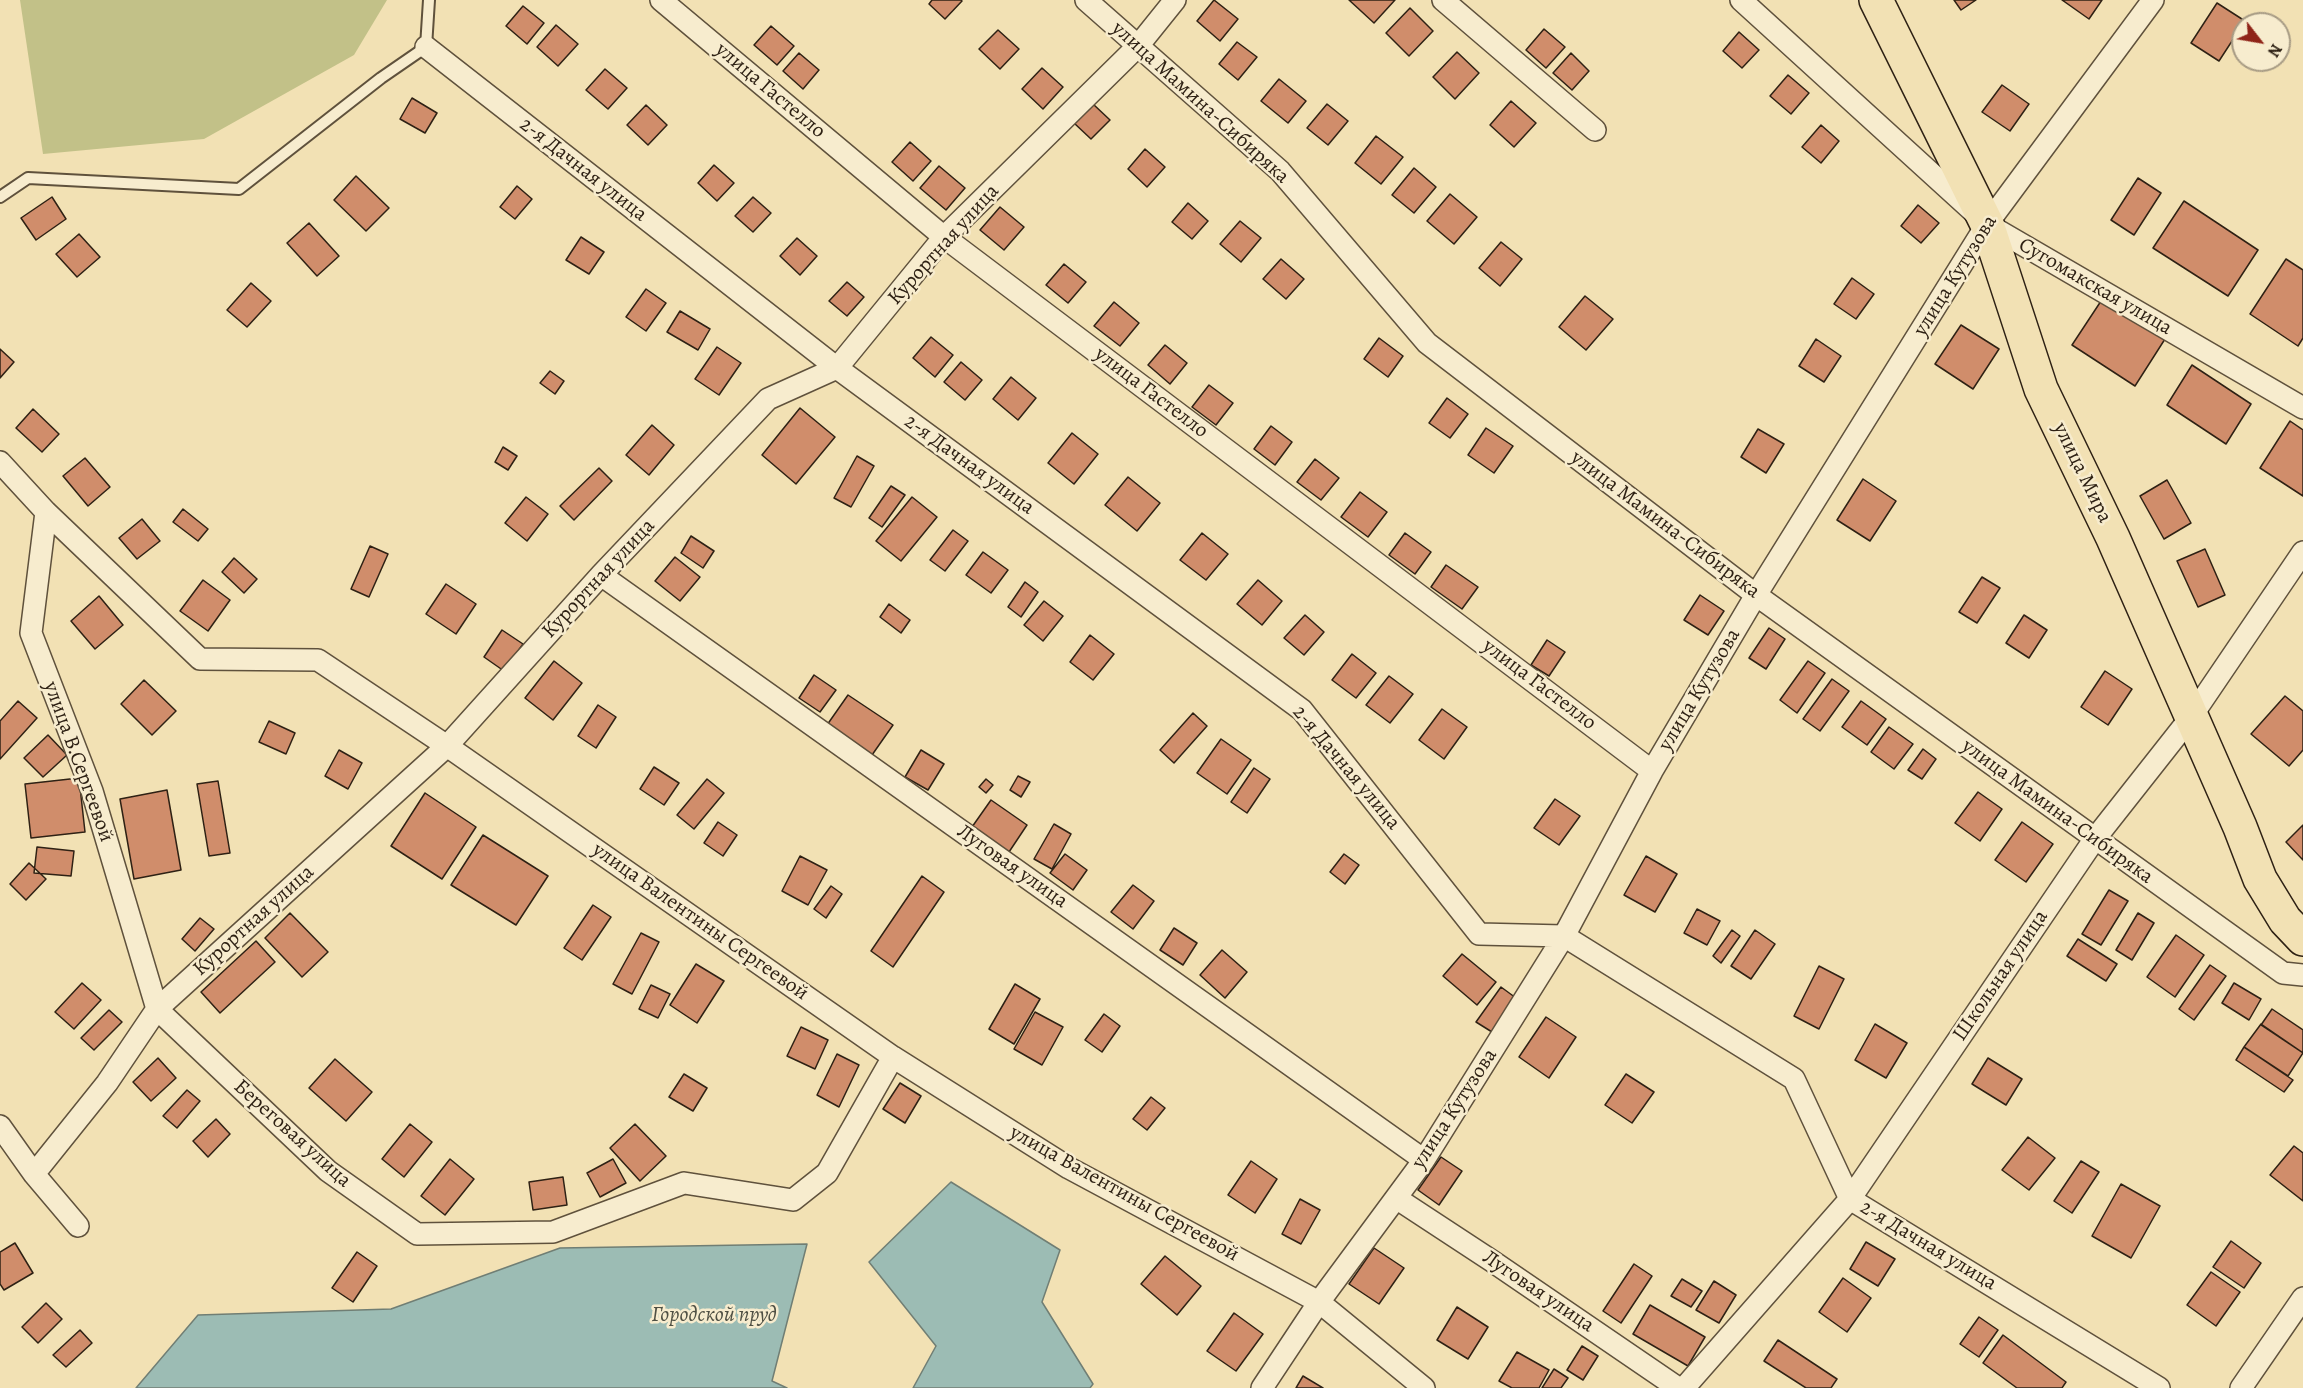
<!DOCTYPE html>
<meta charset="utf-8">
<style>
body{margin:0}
#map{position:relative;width:2303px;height:1388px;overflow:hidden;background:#f2e1b4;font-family:Alegreya,serif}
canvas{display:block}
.north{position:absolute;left:2231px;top:12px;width:60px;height:60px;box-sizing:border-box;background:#f7ecce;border:2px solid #a79b84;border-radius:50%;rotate:121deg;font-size:16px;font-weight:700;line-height:24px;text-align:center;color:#2e2114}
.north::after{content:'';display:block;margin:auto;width:21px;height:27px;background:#8f2418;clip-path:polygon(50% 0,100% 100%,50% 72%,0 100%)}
</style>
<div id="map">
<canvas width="2303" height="1388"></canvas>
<div class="north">N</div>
</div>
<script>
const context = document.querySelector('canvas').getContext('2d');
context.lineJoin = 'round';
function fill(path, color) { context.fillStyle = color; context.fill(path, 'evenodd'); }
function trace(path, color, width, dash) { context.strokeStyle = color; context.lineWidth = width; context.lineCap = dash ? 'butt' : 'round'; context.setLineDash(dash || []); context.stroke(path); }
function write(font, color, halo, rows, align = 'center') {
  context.font = font + ' Alegreya,serif'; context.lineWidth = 5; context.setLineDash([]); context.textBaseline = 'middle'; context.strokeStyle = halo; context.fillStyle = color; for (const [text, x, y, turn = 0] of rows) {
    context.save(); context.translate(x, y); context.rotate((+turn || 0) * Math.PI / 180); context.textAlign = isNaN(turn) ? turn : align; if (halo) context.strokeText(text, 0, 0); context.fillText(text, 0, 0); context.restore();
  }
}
const green = new Path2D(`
 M 20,0 L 387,0 L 354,55 L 204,139 L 43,154 Z`);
const water = new Path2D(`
 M 951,1182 L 1060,1250 L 1042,1302 L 1093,1384 L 1090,1388 L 913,1388 L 936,1346 L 869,1262 Z
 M 807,1244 L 772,1381 L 787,1388 L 136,1388 L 198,1315 L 391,1309 L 560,1248 Z`);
const building = new Path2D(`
 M 932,0 L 961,0 L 962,1 L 945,19 L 929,4 Z
 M 1214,0 L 1238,19 L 1220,41 L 1197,21 Z
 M 1349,0 L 1395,0 L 1374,23 Z
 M 1954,0 L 1976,0 L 1961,10 Z
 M 2062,0 L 2102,0 L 2089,19 Z
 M 2217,3 L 2245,21 L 2219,61 L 2191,43 Z
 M 523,6 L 544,23 L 527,44 L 506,26 Z
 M 1410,8 L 1433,31 L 1409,56 L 1386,33 Z
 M 556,25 L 578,44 L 558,66 L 537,47 Z
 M 771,26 L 794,46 L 777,65 L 754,45 Z
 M 1544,29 L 1565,47 L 1546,68 L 1526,50 Z
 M 998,30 L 1019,49 L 1000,69 L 979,49 Z
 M 1739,32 L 1759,50 L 1742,68 L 1723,51 Z
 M 1237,42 L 1257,57 L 1238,80 L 1219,64 Z
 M 1457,52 L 1479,73 L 1455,99 L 1433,77 Z
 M 799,53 L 819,70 L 803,89 L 783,71 Z
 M 1571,53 L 1589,71 L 1572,90 L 1553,73 Z
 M 1042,68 L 1063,87 L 1043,109 L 1022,89 Z
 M 605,69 L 627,88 L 608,109 L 586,90 Z
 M 1788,75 L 1809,93 L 1791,114 L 1770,96 Z
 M 1279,79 L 1306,101 L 1288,123 L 1261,101 Z
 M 2002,85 L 2029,104 L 2010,131 L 1982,112 Z
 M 412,98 L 437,113 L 425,133 L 400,119 Z
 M 1511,101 L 1536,123 L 1514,147 L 1490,125 Z
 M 1093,104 L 1110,120 L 1091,139 L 1074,123 Z
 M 1327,104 L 1348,121 L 1328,145 L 1307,128 Z
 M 646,105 L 667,125 L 648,145 L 627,125 Z
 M 1821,125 L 1839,141 L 1821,163 L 1802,147 Z
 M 1376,136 L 1403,157 L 1381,184 L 1355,163 Z
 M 910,142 L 931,161 L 913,181 L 892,162 Z
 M 1145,149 L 1165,167 L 1147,187 L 1128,169 Z
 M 714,165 L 734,183 L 717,201 L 698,183 Z
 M 939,166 L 965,188 L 946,210 L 920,188 Z
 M 1414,168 L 1436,187 L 1414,213 L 1392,195 Z
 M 356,176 L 389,208 L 366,231 L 334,200 Z
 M 2138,178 L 2161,193 L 2134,235 L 2111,220 Z
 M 517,186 L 532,199 L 515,219 L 500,207 Z
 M 1450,194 L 1477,217 L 1454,244 L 1427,221 Z
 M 52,197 L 66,219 L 36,240 L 21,218 Z
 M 753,197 L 771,213 L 753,232 L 735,216 Z
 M 2184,201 L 2258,250 L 2228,296 L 2153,248 Z
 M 1188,203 L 1208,221 L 1192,239 L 1172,222 Z
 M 1918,205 L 1939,223 L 1921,243 L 1901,226 Z
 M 1000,207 L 1024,227 L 1004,250 L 980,230 Z
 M 1240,221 L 1261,238 L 1241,262 L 1220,244 Z
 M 309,223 L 339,256 L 317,276 L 287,243 Z
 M 79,234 L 100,257 L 77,277 L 56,254 Z
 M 581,237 L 604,252 L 589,274 L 566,260 Z
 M 797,238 L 817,256 L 800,275 L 780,256 Z
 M 1501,242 L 1522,259 L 1500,286 L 1479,268 Z
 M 1281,259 L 1304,279 L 1286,299 L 1263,279 Z
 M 2286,259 L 2303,270 L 2303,338 L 2298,346 L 2250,314 Z
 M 1064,264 L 1086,282 L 1068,303 L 1046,285 Z
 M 1852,278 L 1874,294 L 1856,319 L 1834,304 Z
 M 847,282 L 864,297 L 847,316 L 829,301 Z
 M 251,283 L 271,301 L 247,327 L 227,310 Z
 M 646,289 L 666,303 L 646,331 L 626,317 Z
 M 1585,296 L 1613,319 L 1586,350 L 1559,327 Z
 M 2103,298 L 2165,339 L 2135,386 L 2072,345 Z
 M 1114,302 L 1139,323 L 1120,346 L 1094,326 Z
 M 680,311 L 710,329 L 698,350 L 667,332 Z
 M 1961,325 L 1999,349 L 1973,389 L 1935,364 Z
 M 931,337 L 953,355 L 935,377 L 913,358 Z
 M 1379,338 L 1403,356 L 1388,377 L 1364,359 Z
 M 1816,339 L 1841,356 L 1824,382 L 1799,366 Z
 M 1165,345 L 1187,363 L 1170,384 L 1148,365 Z
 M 717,347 L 741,363 L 719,395 L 695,379 Z
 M 0,349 L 14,362 L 0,378 Z
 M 961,362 L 982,380 L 965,400 L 944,382 Z
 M 2192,365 L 2251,404 L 2226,444 L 2167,405 Z
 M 550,371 L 564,381 L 555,394 L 540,383 Z
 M 1011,377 L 1036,398 L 1018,420 L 993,399 Z
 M 1209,385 L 1233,403 L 1216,425 L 1192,407 Z
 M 1447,398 L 1468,414 L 1450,438 L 1429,423 Z
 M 800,408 L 835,437 L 796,484 L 762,455 Z
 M 33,409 L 59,434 L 42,452 L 16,428 Z
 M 2290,421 L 2303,430 L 2303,496 L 2260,468 Z
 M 652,425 L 674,445 L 649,475 L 626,455 Z
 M 1271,426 L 1292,442 L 1275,465 L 1254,449 Z
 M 1486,428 L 1513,446 L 1494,473 L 1468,455 Z
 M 1758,429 L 1784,444 L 1766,473 L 1741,457 Z
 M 1072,433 L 1098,454 L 1074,484 L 1048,463 Z
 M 503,447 L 517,456 L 508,470 L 495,462 Z
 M 857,456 L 874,466 L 851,507 L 834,498 Z
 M 85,458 L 110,487 L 88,506 L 63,476 Z
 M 1315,459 L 1339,478 L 1321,500 L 1297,482 Z
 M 599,468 L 612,481 L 574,520 L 560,506 Z
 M 1128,477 L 1160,503 L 1137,531 L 1105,505 Z
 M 1863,479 L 1896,501 L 1870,541 L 1837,520 Z
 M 2167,480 L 2191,523 L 2164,539 L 2140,496 Z
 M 891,486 L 905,495 L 882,527 L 869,518 Z
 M 1360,492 L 1387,512 L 1368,537 L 1341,517 Z
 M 526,497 L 548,514 L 527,541 L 505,523 Z
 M 912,497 L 937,517 L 901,561 L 876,541 Z
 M 183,509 L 208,529 L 198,541 L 173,522 Z
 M 142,519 L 160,541 L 137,559 L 119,538 Z
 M 953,530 L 968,541 L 945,571 L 930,560 Z
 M 1202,533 L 1228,554 L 1206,580 L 1180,560 Z
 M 1405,533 L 1431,552 L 1415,574 L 1389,555 Z
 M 691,536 L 714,551 L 703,568 L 681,553 Z
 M 370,546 L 388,554 L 369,597 L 351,589 Z
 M 2205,549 L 2225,595 L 2198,607 L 2177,561 Z
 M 983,552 L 1008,570 L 991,593 L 966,575 Z
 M 675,557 L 700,577 L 680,601 L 655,581 Z
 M 234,558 L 257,579 L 244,593 L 222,572 Z
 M 1446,565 L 1478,587 L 1462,609 L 1431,587 Z
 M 1982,577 L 2000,588 L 1977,623 L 1959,612 Z
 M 203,580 L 230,600 L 208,631 L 180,611 Z
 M 1258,580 L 1282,601 L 1262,625 L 1237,604 Z
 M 1025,582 L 1038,592 L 1021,617 L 1008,607 Z
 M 446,584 L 476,604 L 456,634 L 426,614 Z
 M 1700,595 L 1724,611 L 1708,635 L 1684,620 Z
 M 99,596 L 123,625 L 95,649 L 71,621 Z
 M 1044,601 L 1063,616 L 1043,641 L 1024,625 Z
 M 889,604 L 910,620 L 901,633 L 880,617 Z
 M 1305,615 L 1324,632 L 1304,655 L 1284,638 Z
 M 2024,615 L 2047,630 L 2029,658 L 2006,643 Z
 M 1769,628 L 1785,639 L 1766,669 L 1749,658 Z
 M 502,630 L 523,644 L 504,671 L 484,657 Z
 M 1090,635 L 1114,654 L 1093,680 L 1070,662 Z
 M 1547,640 L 1565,652 L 1549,676 L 1531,665 Z
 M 1352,654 L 1376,673 L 1356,698 L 1332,680 Z
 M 554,661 L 582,683 L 553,720 L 525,698 Z
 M 1808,661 L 1825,673 L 1797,713 L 1780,700 Z
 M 2105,671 L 2132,689 L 2108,725 L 2081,707 Z
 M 814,675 L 836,690 L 820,712 L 799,698 Z
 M 1389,676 L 1413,694 L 1390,723 L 1366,705 Z
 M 1832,679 L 1849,691 L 1820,731 L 1803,719 Z
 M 144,680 L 176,711 L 152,735 L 121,704 Z
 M 848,695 L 893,725 L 872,755 L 827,725 Z
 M 2285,696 L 2303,711 L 2303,750 L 2289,766 L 2251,734 Z
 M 18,701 L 37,718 L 0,759 L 0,721 Z
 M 1861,701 L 1886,719 L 1867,745 L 1842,727 Z
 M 598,705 L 616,717 L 596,748 L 578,736 Z
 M 1442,709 L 1467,727 L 1444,759 L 1419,740 Z
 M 1193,713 L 1207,726 L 1174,763 L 1160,750 Z
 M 269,721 L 295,733 L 286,754 L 259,742 Z
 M 1889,727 L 1913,744 L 1894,769 L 1871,752 Z
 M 48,735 L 67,755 L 43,777 L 24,758 Z
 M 1221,739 L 1251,760 L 1227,794 L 1197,773 Z
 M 1923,749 L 1936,759 L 1922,779 L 1908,770 Z
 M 339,750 L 362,763 L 348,789 L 325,776 Z
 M 921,750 L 944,764 L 928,790 L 905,777 Z
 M 654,767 L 679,783 L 664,805 L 640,789 Z
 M 1254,768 L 1270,779 L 1247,813 L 1231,802 Z
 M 1018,776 L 1030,782 L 1021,797 L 1010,790 Z
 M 79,778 L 85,832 L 31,838 L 25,784 Z
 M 707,779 L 724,793 L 694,829 L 677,815 Z
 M 986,779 L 993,785 L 986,793 L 979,787 Z
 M 218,781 L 230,853 L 209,856 L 197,784 Z
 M 167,790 L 181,870 L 134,879 L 120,799 Z
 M 1978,792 L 2002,809 L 1980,841 L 1955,823 Z
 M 425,793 L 476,827 L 442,879 L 391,846 Z
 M 1555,799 L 1580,816 L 1559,845 L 1534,828 Z
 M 991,800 L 1027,825 L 1009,852 L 972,827 Z
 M 718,822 L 737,835 L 723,856 L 704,843 Z
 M 2022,822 L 2053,844 L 2026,882 L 1995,860 Z
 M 1054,824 L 1071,834 L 1052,869 L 1034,859 Z
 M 2303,825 L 2303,860 L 2286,842 Z
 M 483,835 L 548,876 L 516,925 L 451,885 Z
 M 37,847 L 74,851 L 71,876 L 34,873 Z
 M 1065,854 L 1087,870 L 1073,890 L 1050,873 Z
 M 1344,854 L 1359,865 L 1345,884 L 1330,872 Z
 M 800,856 L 827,870 L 808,905 L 782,891 Z
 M 1646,856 L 1677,874 L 1655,912 L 1624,895 Z
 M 29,863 L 46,879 L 26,900 L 10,884 Z
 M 922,876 L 944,892 L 893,967 L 871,951 Z
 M 1133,885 L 1154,901 L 1133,929 L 1111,912 Z
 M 831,886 L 842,894 L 826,918 L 814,909 Z
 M 2109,890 L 2128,901 L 2101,945 L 2082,934 Z
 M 593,905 L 611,917 L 582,960 L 564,948 Z
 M 1697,909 L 1720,921 L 1707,945 L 1684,933 Z
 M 290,913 L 328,952 L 302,977 L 265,938 Z
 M 2138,913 L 2154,923 L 2132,960 L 2116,950 Z
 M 200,918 L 214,929 L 195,951 L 182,939 Z
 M 1174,928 L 1197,943 L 1183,965 L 1160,950 Z
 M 1732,930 L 1740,936 L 1721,963 L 1713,956 Z
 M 1755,930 L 1775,944 L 1751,979 L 1731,966 Z
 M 641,933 L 659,942 L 632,994 L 613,984 Z
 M 2176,935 L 2204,955 L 2175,997 L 2147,977 Z
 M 2078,939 L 2117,964 L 2106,981 L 2067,956 Z
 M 256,941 L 275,962 L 220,1013 L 201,992 Z
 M 1222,950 L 1247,972 L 1225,998 L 1200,975 Z
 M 1462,954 L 1496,982 L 1477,1005 L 1443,976 Z
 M 696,964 L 724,981 L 697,1023 L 670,1005 Z
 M 2210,965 L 2226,976 L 2194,1020 L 2179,1009 Z
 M 1819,966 L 1844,979 L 1819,1029 L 1794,1016 Z
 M 82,983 L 101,1000 L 74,1029 L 55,1012 Z
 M 2234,983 L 2261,999 L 2249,1020 L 2222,1003 Z
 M 1015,984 L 1040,999 L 1014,1044 L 989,1029 Z
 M 651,985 L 670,994 L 658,1018 L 639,1009 Z
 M 1501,987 L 1516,998 L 1492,1032 L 1476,1022 Z
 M 2272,1009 L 2303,1030 L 2303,1053 L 2261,1025 Z
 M 109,1010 L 122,1022 L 94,1050 L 81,1038 Z
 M 1035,1012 L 1063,1027 L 1042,1065 L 1014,1049 Z
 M 1104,1014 L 1120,1026 L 1102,1052 L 1085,1040 Z
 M 1546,1017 L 1576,1037 L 1549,1078 L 1519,1057 Z
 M 1875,1024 L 1907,1043 L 1886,1078 L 1855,1060 Z
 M 2261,1024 L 2303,1053 L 2288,1076 L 2244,1047 Z
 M 801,1027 L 828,1040 L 815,1069 L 787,1056 Z
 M 2244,1047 L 2293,1080 L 2284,1092 L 2236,1060 Z
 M 837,1054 L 859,1065 L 839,1107 L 817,1095 Z
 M 158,1058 L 176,1078 L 151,1101 L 133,1082 Z
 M 1988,1058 L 2022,1079 L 2006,1105 L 1972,1084 Z
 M 335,1059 L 372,1092 L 346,1121 L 309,1088 Z
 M 684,1074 L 707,1088 L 693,1111 L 669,1097 Z
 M 1626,1074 L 1654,1092 L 1632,1123 L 1605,1105 Z
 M 900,1083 L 921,1096 L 905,1123 L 883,1109 Z
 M 187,1090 L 200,1101 L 177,1128 L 163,1116 Z
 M 1151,1097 L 1165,1108 L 1147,1130 L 1133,1119 Z
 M 216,1119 L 230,1134 L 208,1157 L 193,1141 Z
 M 410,1124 L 432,1142 L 404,1177 L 382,1159 Z
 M 635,1124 L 666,1156 L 640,1181 L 610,1148 Z
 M 2028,1137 L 2055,1158 L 2029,1190 L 2002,1170 Z
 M 2294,1146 L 2303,1153 L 2303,1201 L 2270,1175 Z
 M 1441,1157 L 1462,1171 L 1439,1205 L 1418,1190 Z
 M 450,1159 L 474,1179 L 445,1215 L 421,1196 Z
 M 613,1159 L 626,1183 L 600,1197 L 587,1173 Z
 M 1251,1161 L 1277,1179 L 1255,1213 L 1228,1195 Z
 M 2081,1161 L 2099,1172 L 2072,1213 L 2054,1201 Z
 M 563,1177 L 567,1205 L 533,1210 L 529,1182 Z
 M 2121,1184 L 2160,1206 L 2131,1258 L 2092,1236 Z
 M 1300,1199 L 1320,1210 L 1301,1244 L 1282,1234 Z
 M 2231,1241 L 2261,1263 L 2244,1288 L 2213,1267 Z
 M 1866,1242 L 1895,1259 L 1878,1286 L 1850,1269 Z
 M 15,1243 L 33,1273 L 4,1290 L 0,1284 L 0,1252 Z
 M 1374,1248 L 1404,1268 L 1379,1304 L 1349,1284 Z
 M 357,1252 L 377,1266 L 353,1302 L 332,1288 Z
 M 1165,1256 L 1201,1286 L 1177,1315 L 1141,1284 Z
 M 1634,1264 L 1652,1276 L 1621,1323 L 1603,1311 Z
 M 2211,1272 L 2240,1292 L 2216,1326 L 2187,1305 Z
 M 1843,1278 L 1871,1298 L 1847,1332 L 1819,1312 Z
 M 1682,1279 L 1702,1291 L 1691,1307 L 1671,1296 Z
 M 1714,1281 L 1736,1295 L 1719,1323 L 1696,1310 Z
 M 46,1303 L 62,1319 L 38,1343 L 22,1327 Z
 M 1650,1305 L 1705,1337 L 1688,1366 L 1633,1334 Z
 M 1457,1307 L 1488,1327 L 1468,1359 L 1437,1340 Z
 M 1234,1313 L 1263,1334 L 1236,1371 L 1207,1351 Z
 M 1979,1317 L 1998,1330 L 1979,1357 L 1960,1344 Z
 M 80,1330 L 92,1343 L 66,1367 L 53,1355 Z
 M 2003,1335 L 2066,1382 L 2062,1388 L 2017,1388 L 1983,1363 Z
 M 1778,1340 L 1837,1379 L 1831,1388 L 1806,1388 L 1764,1361 Z
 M 1582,1346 L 1598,1356 L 1583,1380 L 1567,1370 Z
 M 1517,1352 L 1549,1370 L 1539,1388 L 1512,1388 L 1499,1381 Z
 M 1554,1369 L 1568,1378 L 1561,1388 L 1542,1388 Z
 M 1303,1376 L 1323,1388 L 1296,1388 Z`);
const lane = new Path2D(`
 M 0,197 L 28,178 L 239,189 L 381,78 L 426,47 L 429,0`);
const street = new Path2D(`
 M 661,0 L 944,237 L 1652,771
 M 1086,0 L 1280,171 L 1427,343 L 1756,595 L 2283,973 L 2303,975
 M 1443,0 L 1595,130
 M 1741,0 L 1987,224 L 2303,408
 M 426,47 L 837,368 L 1302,710 L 1479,934 L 1564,936 L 1794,1079 L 1850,1199 L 2159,1388
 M 0,462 L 46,512 L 200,659 L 318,660 L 447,746 L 893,1057 L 1069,1168 L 1319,1302 L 1424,1388
 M 46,512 L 31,633 L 92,791 L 157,1009 L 328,1171 L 417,1234 L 553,1232 L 684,1183 L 793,1200 L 827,1173 L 893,1057
 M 601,575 L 1424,1160
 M 0,1126 L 34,1174 L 78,1226
 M 34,1174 L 107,1083 L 157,1009 L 447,746 L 601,575 L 768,399 L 837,368 L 944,237 L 1138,46 L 1175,0
 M 1396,1198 L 1492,1261 L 1678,1388
 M 1262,1388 L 1319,1302 L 1424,1160 L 1564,936 L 1652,771 L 1756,595 L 1987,224 L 2153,0
 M 1684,1388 L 1850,1199 L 2094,840 L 2191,717 L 2303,552
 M 2241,1388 L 2303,1298`);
const primary = new Path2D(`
 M 1876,0 L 1987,224 L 2041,389 L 2113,538 L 2240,827 L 2260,879 L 2285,920 L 2303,939`);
const streetNames = [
 ["улица Гастелло",770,91,40],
 ["улица Мамина-Сибиряка",1200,103,42],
 ["2-я Дачная улица",583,170,38],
 ["Курортная улица",944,245,-48],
 ["улица Кутузова",1956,276,-58],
 ["Сугомакская улица",2095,287,30],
 ["улица Гастелло",1151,393,37],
 ["2-я Дачная улица",969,465,36],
 ["улица Мира",2082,473,64],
 ["улица Мамина-Сибиряка",1665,525,37],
 ["Курортная улица",599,579,-47],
 ["улица Гастелло",1539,685,37],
 ["улица Кутузова",1700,690,-59],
 ["улица В.Сергеевой",78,762,70],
 ["2-я Дачная улица",1346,768,50],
 ["улица Мамина-Сибиряка",2057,812,36],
 ["Луговая улица",1012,867,35],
 ["Курортная улица",254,921,-42],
 ["улица Валентины Сергеевой",700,922,35],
 ["Школьная улица",2001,976,-56],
 ["улица Кутузова",1455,1109,-57],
 ["Береговая улица",292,1134,42],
 ["улица Валентины Сергеевой",1124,1194,29],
 ["2-я Дачная улица",1928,1246,31],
 ["Луговая улица",1538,1292,34]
];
const waterNames = [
 ["Городской пруд",714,1316]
];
fill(green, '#c2c188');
fill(water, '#9cbcb4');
trace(water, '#707e74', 1.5);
fill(building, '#d08d6b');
trace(building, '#2e2114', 1.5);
trace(lane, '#5f513c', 14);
trace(street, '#5f513c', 24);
trace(primary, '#2e2114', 36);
trace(lane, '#f7ecce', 10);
trace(street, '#f7ecce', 21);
trace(primary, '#f2e1b4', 33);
write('21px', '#2e2114', '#f7ecce', streetNames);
write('italic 22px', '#4f5044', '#f7ecce', waterNames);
</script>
